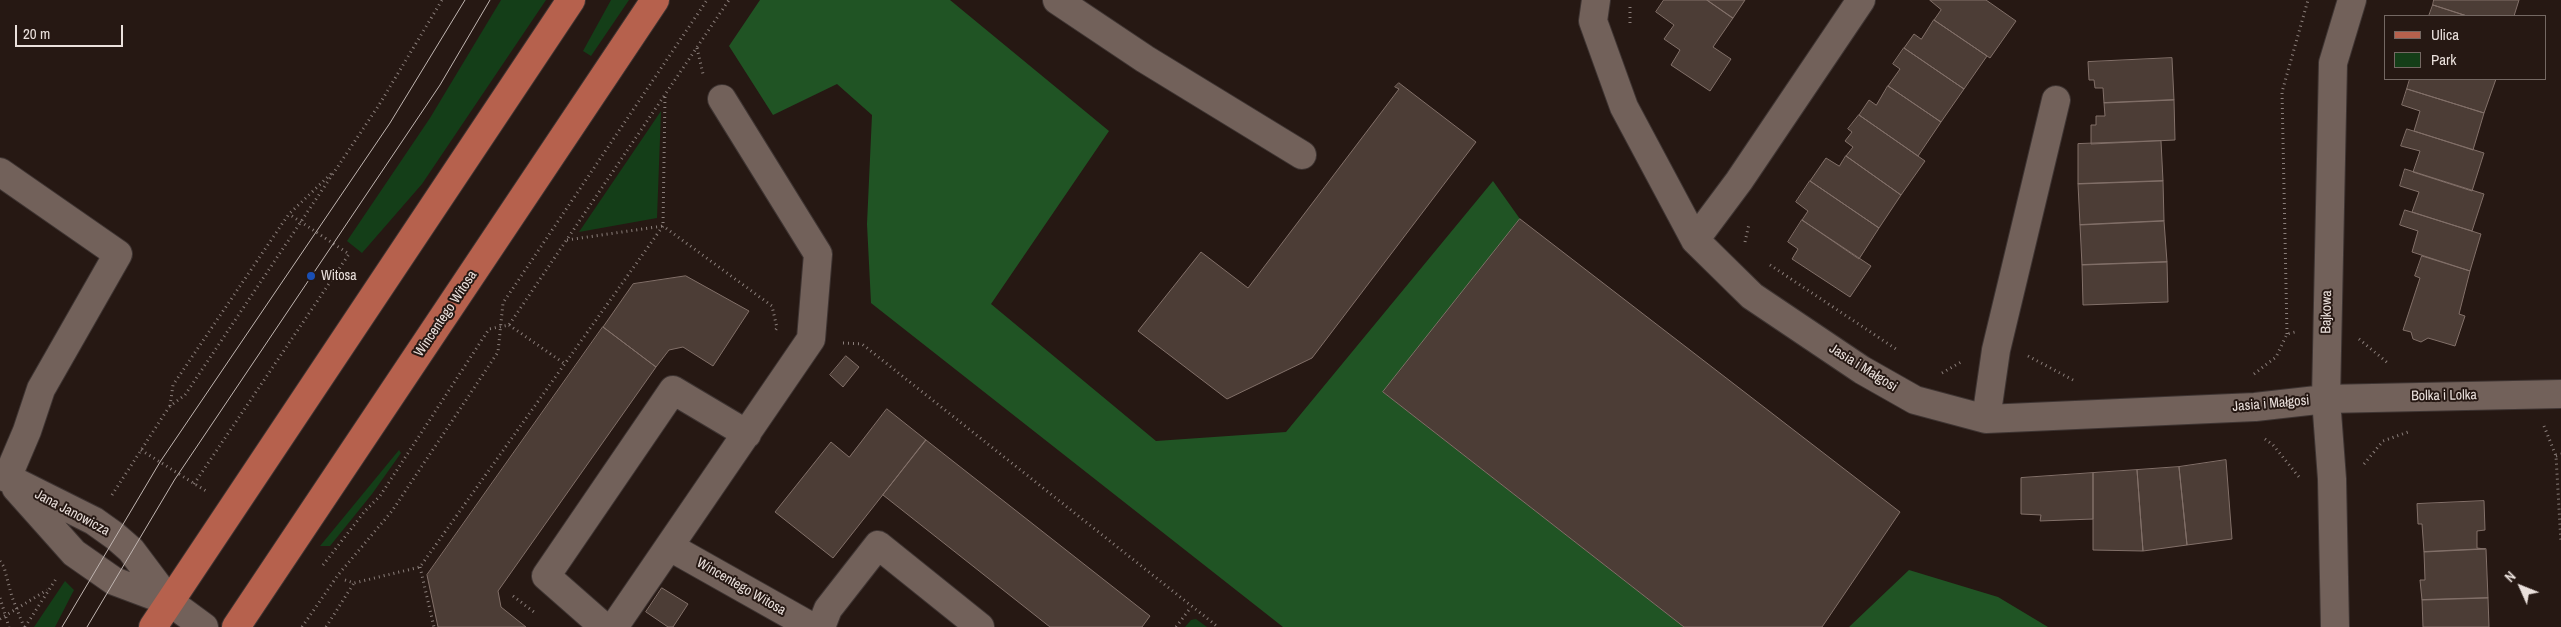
<!DOCTYPE html>
<meta charset="utf-8">
<style>
body{margin:0}
#map{position:relative;width:2561px;height:627px;overflow:hidden;background:#261813;font-family:"Archivo Narrow",sans-serif}
canvas{display:block}
.legend{position:absolute;left:2384px;top:15px;width:162px;height:65px;box-sizing:border-box;background:#261813;border:1px solid #746863;margin:0;padding:6px 9px;list-style:none;font-size:15px;color:#eae0dc}
.legend li{display:flex;align-items:center;gap:10px;height:25px}
.legend b{width:25px;border:1px solid #746863}
.north{position:absolute;left:2496px;top:562px;width:50px;height:50px;-webkit-text-stroke:4px #261813;paint-order:stroke;rotate:314deg;font-size:14px;font-weight:700;line-height:20px;text-align:center;color:#eae0dc}
.north::after{content:'';display:block;margin:auto;width:18px;height:22px;background:#eae0dc;clip-path:polygon(50% 0,100% 100%,50% 72%,0 100%)}
.scale{position:absolute;left:15px;top:25px;width:108px;height:22px;box-sizing:border-box;border:2px solid #eae0dc;border-top:0;padding-left:6px;font-size:15px;line-height:18px;white-space:nowrap;color:#eae0dc;-webkit-text-stroke:4px #261813;paint-order:stroke}
</style>
<div id="map">
<canvas width="2561" height="627"></canvas>
<ul class="legend">
<li><b style="height:6px;background:#b6614d"></b>Ulica</li>
<li><b style="height:14px;background:#143e18"></b>Park</li>
</ul>
<div class="north">N</div>
<div class="scale">20 m</div>
</div>
<script>
const context = document.querySelector('canvas').getContext('2d');
context.lineJoin = 'round';
function fill(path, color) { context.fillStyle = color; context.fill(path, 'evenodd'); }
function trace(path, color, width, dash) { context.strokeStyle = color; context.lineWidth = width; context.lineCap = dash ? 'butt' : 'round'; context.setLineDash(dash || []); context.stroke(path); }
function write(font, color, halo, rows, align = 'center') {
  context.font = font + ' "Archivo Narrow",sans-serif'; context.lineWidth = 4; context.setLineDash([]); context.textBaseline = 'middle'; context.strokeStyle = halo; context.fillStyle = color; for (const [text, x, y, turn = 0] of rows) {
    context.save(); context.translate(x, y); context.rotate((+turn || 0) * Math.PI / 180); context.textAlign = isNaN(turn) ? turn : align; if (halo) context.strokeText(text, 0, 0); context.fillText(text, 0, 0); context.restore();
  }
}
const green = new Path2D(`
 M 501,0 L 546,0 L 422,184 L 362,253 L 347,241 L 430,118 Z
 M 611,0 L 629,0 L 591,56 L 583,51 Z
 M 661,111 L 657,218 L 579,232 Z
 M 399,450 L 401,453 L 372,494 L 330,546 L 320,546 Z
 M 65,581 L 74,590 L 55,627 L 34,627 Z
 M 1196,619 L 1207,627 L 1185,627 L 1191,620 Z`);
const forest = new Path2D(`
 M 760,0 L 950,0 L 1109,131 L 991,304 L 1156,441 L 1286,432 L 1493,181 L 1520,219 L 1383,392 L 1684,627 L 1283,627 L 871,303 L 867,224 L 872,115 L 837,84 L 773,115 L 729,46 Z
 M 1909,570 L 1998,597 L 2048,627 L 1849,627 Z`);
const building = new Path2D(`
 M 1664,0 L 1707,0 L 1733,18 L 1713,47 L 1731,59 L 1710,91 L 1671,65 L 1680,50 L 1664,39 L 1674,25 L 1656,12 Z
 M 1707,0 L 1745,0 L 1733,18 Z
 M 1930,0 L 1986,0 L 2016,21 L 1990,58 L 1934,20 L 1941,10 Z
 M 2434,0 L 2519,0 L 2514,16 L 2467,16 L 2433,5 Z
 M 2433,5 L 2467,16 L 2429,16 Z
 M 1934,20 L 1987,56 L 1964,89 L 1904,48 L 1914,34 L 1921,39 Z
 M 1904,48 L 1964,89 L 1941,122 L 1888,86 L 1900,69 L 1893,64 Z
 M 2172,58 L 2174,100 L 2104,103 L 2103,88 L 2095,88 L 2094,80 L 2089,80 L 2088,62 Z
 M 2410,79 L 2496,79 L 2484,113 L 2407,89 Z
 M 1399,83 L 1476,142 L 1312,358 L 1227,399 L 1138,331 L 1201,252 L 1248,288 L 1399,89 L 1395,87 Z
 M 1888,86 L 1941,122 L 1918,156 L 1859,115 L 1869,100 L 1876,105 Z
 M 2407,89 L 2484,113 L 2473,150 L 2414,131 L 2420,111 L 2402,105 Z
 M 2174,100 L 2175,140 L 2091,144 L 2091,125 L 2096,125 L 2096,116 L 2105,116 L 2104,103 Z
 M 1859,115 L 1925,161 L 1901,195 L 1846,156 L 1853,147 L 1845,141 L 1852,132 L 1848,129 Z
 M 2407,129 L 2484,153 L 2472,191 L 2413,172 L 2420,151 L 2401,146 Z
 M 2161,141 L 2163,181 L 2078,184 L 2078,144 Z
 M 1846,156 L 1901,195 L 1879,228 L 1810,181 L 1826,158 L 1839,166 Z
 M 2405,169 L 2484,194 L 2472,231 L 2412,212 L 2419,192 L 2400,186 Z
 M 1810,181 L 1879,228 L 1859,259 L 1802,220 L 1808,211 L 1796,202 Z
 M 2163,181 L 2164,221 L 2080,225 L 2078,184 Z
 M 2405,210 L 2481,234 L 2470,271 L 2412,252 L 2418,231 L 2400,225 Z
 M 1520,219 L 1900,512 L 1822,627 L 1684,627 L 1383,392 Z
 M 1802,220 L 1871,266 L 1850,297 L 1792,259 L 1798,249 L 1788,242 Z
 M 2164,221 L 2167,262 L 2082,265 L 2080,225 Z
 M 2422,256 L 2470,271 L 2459,314 L 2465,316 L 2455,346 L 2428,338 L 2421,342 L 2413,339 L 2411,332 L 2403,330 L 2420,278 L 2415,276 Z
 M 2167,262 L 2168,302 L 2083,305 L 2082,265 Z
 M 686,276 L 749,311 L 713,366 L 683,347 L 669,350 L 656,367 L 603,327 L 633,284 Z
 M 603,327 L 656,367 L 498,591 L 501,607 L 526,627 L 438,627 L 427,575 Z
 M 846,356 L 859,367 L 843,387 L 830,375 Z
 M 887,409 L 926,440 L 833,558 L 775,512 L 831,442 L 849,457 Z
 M 926,440 L 1150,616 L 1142,627 L 1050,627 L 883,495 Z
 M 2226,460 L 2232,539 L 2187,545 L 2179,467 Z
 M 2179,467 L 2187,545 L 2143,551 L 2137,470 Z
 M 2137,470 L 2143,551 L 2093,550 L 2093,473 Z
 M 2093,473 L 2093,519 L 2040,521 L 2041,515 L 2021,514 L 2021,478 Z
 M 2484,501 L 2485,530 L 2477,531 L 2477,548 L 2485,549 L 2424,552 L 2422,524 L 2418,524 L 2417,504 Z
 M 2486,549 L 2488,598 L 2422,600 L 2420,580 L 2425,580 L 2424,552 Z
 M 662,588 L 688,604 L 673,627 L 668,627 L 646,612 Z
 M 2488,598 L 2489,627 L 2423,627 L 2422,600 Z`);
const path = new Path2D(`
 M 1630,7 L 1630,23
 M 697,48 L 703,74
 M 567,240 L 663,226 L 665,95
 M 1745,242 L 1749,224
 M 1770,265 L 1896,349
 M 509,325 L 565,364
 M 2287,334 L 2282,92 L 2308,0
 M 2359,339 L 2389,364
 M 843,343 L 862,344 L 1218,627
 M 2028,356 L 2073,380
 M 1942,373 L 1961,362
 M 2254,374 L 2276,357 L 2287,334 L 2295,332
 M 170,406 L 173,385 L 282,224 L 289,214 L 333,172
 M 2544,426 L 2556,456 L 2561,543
 M 2265,439 L 2273,445 L 2299,477
 M 141,450 L 206,491
 M 2556,456 L 2561,454
 M 2364,464 L 2383,441 L 2408,432
 M 194,484 L 349,254 L 289,214
 M 112,495 L 169,407 L 185,395 L 379,105 L 442,0
 M 0,561 L 4,567 L 12,597 L 24,627
 M 323,565 L 365,511 L 380,496 L 489,329 L 509,325 L 729,0
 M 420,567 L 434,627
 M 345,580 L 354,583 L 420,567 L 663,226 L 772,306 L 777,328 L 775,331
 M 513,596 L 534,612
 M 0,598 L 9,627
 M 0,619 L 47,590
 M 25,627 L 56,579
 M 302,627 L 338,575 L 392,511 L 498,352 L 503,303 L 707,0
 M 326,627 L 354,583
 M 1176,627 L 1191,607`);
const minor = new Path2D(`
 M 1057,0 L 1145,59 L 1302,155
 M 1596,0 L 1593,21 L 1624,107 L 1695,240 L 1752,296 L 1862,370 L 1915,400 L 1986,419 L 2255,407 L 2326,399 L 2561,394
 M 0,172 L 118,254 L 41,389 L 27,431 L 7,478
 M 1695,240 L 1739,181 L 1861,0
 M 1986,419 L 1996,350 L 2056,100
 M 0,474 L 94,521 L 115,536 L 131,550 L 170,602 L 204,627
 M 16,488 L 74,553 L 114,581 L 170,602
 M 670,547 L 812,627
 M 604,627 L 546,576 L 673,390 L 747,434
 M 614,627 L 811,339 L 818,254 L 722,99
 M 821,627 L 828,609 L 878,545 L 980,627
 M 2335,627 L 2332,479 L 2326,399 L 2333,63 L 2352,0`);
const major = new Path2D(`
 M 153,627 L 571,0
 M 236,627 L 655,0`);
const tram = new Path2D(`
 M 62,627 L 160,462 L 390,123 L 465,0
 M 87,627 L 175,479 L 440,85 L 490,0`);
const markers = [
 [311,276,5,"#1a4fb4"]
];
const poiNames = [
 ["Witosa",321,276]
];
const streetNames = [
 ["Bajkowa",2327,312,-89],
 ["Wincentego Witosa",446,314,-56],
 ["Jasia i Małgosi",1863,368,32],
 ["Bolka i Lolka",2444,396,-1],
 ["Jasia i Małgosi",2271,404,-5],
 ["Jana Janowicza",72,513,28],
 ["Wincentego Witosa",741,587,30]
];
fill(green, '#143e18');
fill(forest, '#205424');
fill(building, '#4c3d36');
trace(building, '#827069', 1);
trace(minor, '#3e3432', 30);
trace(major, '#3e3432', 30);
trace(path, '#8b7f7b', 3, [1, 4]);
trace(minor, '#72615a', 28);
trace(major, '#b6614d', 28);
trace(tram, '#c1b6b2', 1);
for (const [x, y, r, color] of markers) { const dot = new Path2D(); dot.arc(x, y, r, 0, 2 * Math.PI); context.fillStyle = color; context.fill(dot); trace(dot, '#261813', 2); }
write('14px', '#eae0dc', '#261813', poiNames, 'left');
write('14px', '#eae0dc', '#261813', streetNames);
</script>
